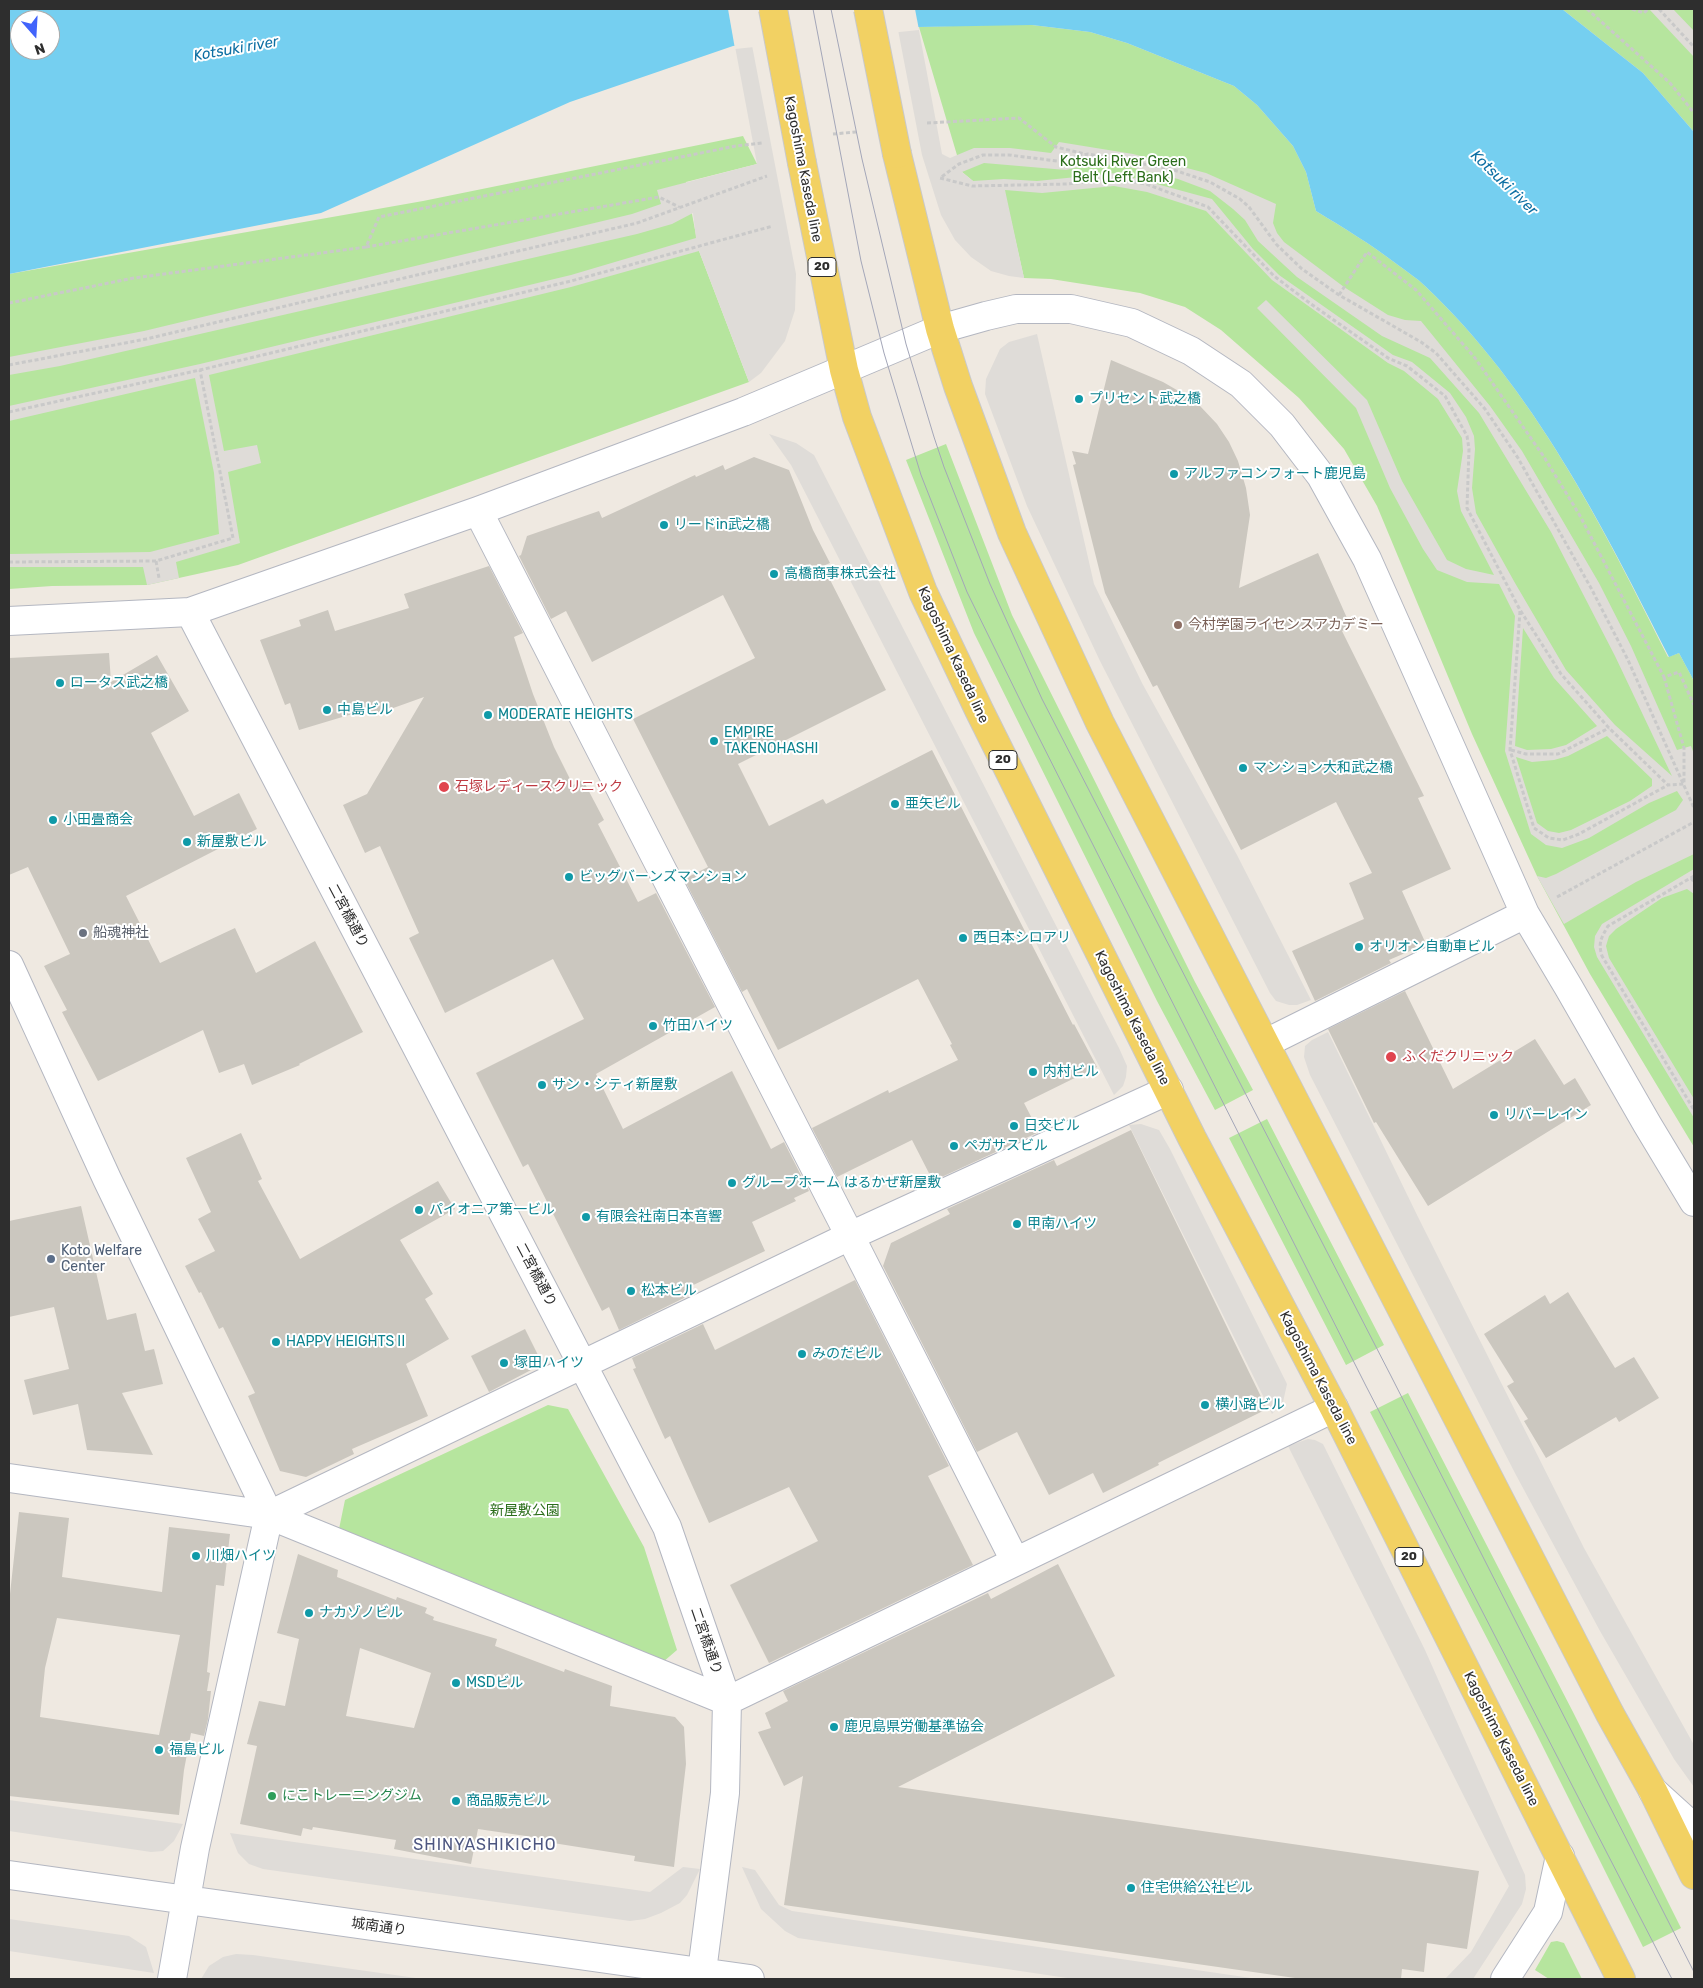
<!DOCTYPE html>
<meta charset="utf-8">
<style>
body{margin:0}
#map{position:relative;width:1703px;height:1988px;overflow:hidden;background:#efe9e1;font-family:Rubik,sans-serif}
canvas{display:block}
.frame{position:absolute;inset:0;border:10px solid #2e2e2e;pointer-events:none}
.north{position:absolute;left:10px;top:10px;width:50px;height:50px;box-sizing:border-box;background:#fff;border:1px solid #ababab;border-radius:50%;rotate:161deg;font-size:14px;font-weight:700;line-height:20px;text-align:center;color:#2e2e2e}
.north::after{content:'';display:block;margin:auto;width:18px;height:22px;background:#4264fb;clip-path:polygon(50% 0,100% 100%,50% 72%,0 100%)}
</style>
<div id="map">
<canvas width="1703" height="1988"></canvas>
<div class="frame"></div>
<div class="north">N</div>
</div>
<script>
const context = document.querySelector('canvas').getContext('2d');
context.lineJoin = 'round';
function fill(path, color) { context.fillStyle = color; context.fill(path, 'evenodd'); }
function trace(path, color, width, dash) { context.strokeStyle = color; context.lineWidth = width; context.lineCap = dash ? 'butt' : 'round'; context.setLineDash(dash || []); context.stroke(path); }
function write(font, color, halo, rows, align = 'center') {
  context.font = font + ' Rubik,"Noto Sans JP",sans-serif'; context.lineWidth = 4; context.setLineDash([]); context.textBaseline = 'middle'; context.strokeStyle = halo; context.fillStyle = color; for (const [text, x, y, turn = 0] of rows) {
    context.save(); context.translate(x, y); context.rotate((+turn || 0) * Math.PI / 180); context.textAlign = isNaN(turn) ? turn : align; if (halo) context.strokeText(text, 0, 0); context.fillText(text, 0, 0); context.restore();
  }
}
const green = new Path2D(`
 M 1562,9 L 1694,9 L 1694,132 L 1643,73 Z
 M 988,25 L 1032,25 L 1090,32 L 1127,43 L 1234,86 L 1257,105 L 1293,146 L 1306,172 L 1316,211 C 1344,228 1372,245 1398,265 C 1407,272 1417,278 1425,286 C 1534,389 1602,525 1668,657 L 1679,653 L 1694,681 L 1694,1147 L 1590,974 L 1537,876 L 1472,734 L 1377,506 L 1344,449 L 1299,398 L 1221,330 L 1185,307 L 1140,293 L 1051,279 L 1024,278 L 1004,190 L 973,181 L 962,172 L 919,27 Z
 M 743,136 L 757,164 L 686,182 L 699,251 L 749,382 L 238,565 L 147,585 L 52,586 L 9,589 L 9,274 L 423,201 Z
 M 946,444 L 1012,615 L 1195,982 L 1253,1090 L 1215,1110 L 1157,1001 L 974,633 L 906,460 Z
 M 1267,1119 L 1384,1345 L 1346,1365 L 1229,1138 Z
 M 1408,1393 L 1573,1712 L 1681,1928 L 1643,1947 L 1535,1731 L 1370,1412 Z
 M 548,1405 L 568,1409 L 644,1547 L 677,1650 L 663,1662 L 339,1529 L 345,1500 Z
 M 1557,1941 L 1564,1943 L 1582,1979 L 1549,1979 L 1535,1970 L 1551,1942 Z`);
const plaza = new Path2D(`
 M 728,9 L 745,9 L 796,274 L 795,310 L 785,341 L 761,373 L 749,382 L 699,251 L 571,287 L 209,375 L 224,451 L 257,445 L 261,463 L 228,472 L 240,543 L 176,562 L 179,578 L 147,585 L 143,567 L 9,567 L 9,554 L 150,552 L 219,534 L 214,473 L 195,378 L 9,421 L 9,406 L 200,364 L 571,275 L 696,238 L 693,213 L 672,224 L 637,234 L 60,366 L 9,375 L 9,357 L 144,331 L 632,214 L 661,204 L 657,190 L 757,164 Z
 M 894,9 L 915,9 L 942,154 L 950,158 L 974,148 L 1010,148 L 1051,153 L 1059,142 L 1133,154 L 1206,173 L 1276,204 L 1273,223 L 1277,233 L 1284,242 L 1344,287 L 1388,315 L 1405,320 L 1421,321 L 1490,406 L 1522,451 L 1599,583 L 1631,646 L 1677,750 L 1691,746 L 1694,754 L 1694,854 L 1636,882 L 1564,924 L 1537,876 L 1546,878 L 1556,874 L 1676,810 L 1683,800 L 1677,791 L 1649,803 L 1589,838 L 1562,848 L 1546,845 L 1531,834 L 1505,751 L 1515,616 L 1499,584 L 1467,582 L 1437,570 L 1423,549 L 1390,488 L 1356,408 L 1257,308 L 1266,300 L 1367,400 L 1402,481 L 1447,560 L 1466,569 L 1494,575 L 1461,511 L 1457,491 L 1463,451 L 1462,438 L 1438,399 L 1404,371 L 1388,363 L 1272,280 L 1206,211 L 1147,192 L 1114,186 L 1042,193 L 1005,190 L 1024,278 L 1009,276 L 991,271 L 971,257 L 955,240 L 941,215 L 922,155 ZM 984,163 L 1066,170 L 1096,163 L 1134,168 L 1178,179 L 1210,191 L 1233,209 L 1245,220 L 1258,241 L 1297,277 L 1382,336 L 1430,358 L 1479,413 L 1551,532 L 1615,656 L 1672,776 L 1615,725 L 1566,670 L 1515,583 L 1476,513 L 1472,488 L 1475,449 L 1474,436 L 1466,417 L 1450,393 L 1412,362 L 1393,355 L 1279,275 L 1253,249 L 1212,199 L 1116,173 L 1037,181 L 1004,179 L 973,181 L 962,172 ZM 1523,628 L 1554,678 L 1597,726 L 1566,745 L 1551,749 L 1527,750 L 1515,746 ZM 1607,736 L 1652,779 L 1652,786 L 1630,801 L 1571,830 L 1559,833 L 1548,831 L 1537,823 L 1516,757 L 1532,762 L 1554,760 L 1568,756 Z
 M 1649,9 L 1673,9 L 1694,31 L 1694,57 Z
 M 1037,334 L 1094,584 L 1142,683 L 1237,855 L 1311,1000 L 1297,1005 L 1289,1005 L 1276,1001 L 1270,993 L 1100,661 L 1027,506 L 985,394 L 986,379 L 1000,349 L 1009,342 Z
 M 769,434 L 796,443 L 814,455 L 1119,1048 L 1127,1066 L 1126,1077 L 1123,1086 L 1114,1095 L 791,465 Z
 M 1694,869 L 1694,894 L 1687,889 L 1662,898 L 1616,929 L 1609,936 L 1606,946 L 1609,958 L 1694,1099 L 1694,1118 L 1597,957 L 1594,947 L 1595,936 L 1602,924 Z
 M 1328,1032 L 1418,1217 L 1584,1548 L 1694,1745 L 1694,1787 L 1674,1759 L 1600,1631 L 1516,1475 L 1310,1075 L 1304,1057 L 1305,1046 L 1312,1040 Z
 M 1141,1124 L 1159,1130 L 1170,1149 L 1287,1384 L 1283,1402 L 1272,1414 L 1129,1125 Z
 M 1308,1439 L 1315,1440 L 1323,1444 L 1425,1650 L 1525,1875 L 1526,1889 L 1522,1904 L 1473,1979 L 1445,1979 L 1471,1952 L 1509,1886 L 1288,1446 Z
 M 9,1800 L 183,1824 L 174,1841 L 163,1851 L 151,1852 L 9,1831 Z
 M 230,1833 L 650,1892 L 683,1867 L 700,1869 L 687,1895 L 680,1903 L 661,1913 L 645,1919 L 630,1921 L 263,1869 L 249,1864 L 238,1853 Z
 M 742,1867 L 755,1870 L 779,1905 L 792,1911 L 1258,1979 L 1074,1979 L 798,1938 L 785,1931 L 761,1909 Z
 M 9,1919 L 129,1936 L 146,1947 L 154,1973 L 9,1951 Z
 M 236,1954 L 253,1955 L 423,1979 L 201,1979 L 209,1966 L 223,1957 Z`);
const water = new Path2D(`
 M 9,9 L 1562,9 L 1643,73 L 1694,132 L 1694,681 L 1679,653 L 1669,657 C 1602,525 1534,389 1425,286 C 1417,278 1407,272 1398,265 C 1372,245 1344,228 1316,211 L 1306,172 L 1293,146 L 1257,105 L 1234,86 L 1127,43 L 1090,32 L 1032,25 L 919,27 L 733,46 L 570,102 L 321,213 L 9,274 ZM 20,20 L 50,20 L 50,50 L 20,50 Z`);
const pier = new Path2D(`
 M 728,9 L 915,9 L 919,30 L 735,49 Z`);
const building = new Path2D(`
 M 1111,360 L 1163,382 L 1182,393 L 1200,406 L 1217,424 L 1229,442 L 1238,461 L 1246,488 L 1250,515 L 1239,588 L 1318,553 L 1351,627 L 1342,631 L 1424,796 L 1418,798 L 1451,869 L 1402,891 L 1426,944 L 1389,960 L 1391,963 L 1315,1001 L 1292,951 L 1364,919 L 1349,883 L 1372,873 L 1336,802 L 1241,850 L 1157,685 L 1153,687 L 1105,593 L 1073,465 L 1076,464 L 1072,451 L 1088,454 Z
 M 754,457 L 789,470 L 813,530 L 830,563 L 823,566 L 886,690 L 738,764 L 769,826 L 823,799 L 826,804 L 932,750 L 1073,1025 L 1074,1024 L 1097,1067 L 1024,1103 L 1039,1132 L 933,1181 L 912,1140 L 837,1177 L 812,1128 L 888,1090 L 889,1093 L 958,1060 L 950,1045 L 952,1044 L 918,979 L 778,1050 L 747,989 L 742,992 L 684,879 L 708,867 L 633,719 L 755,658 L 723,595 L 592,662 L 566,611 L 551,619 L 519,556 L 521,555 L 527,536 L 599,511 L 602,518 L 695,475 L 696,477 L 723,465 L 725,470 Z
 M 489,566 L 523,633 L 514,637 L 533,694 L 554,747 L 573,785 L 583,780 L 604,820 L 598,824 L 638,902 L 656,893 L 715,1007 L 596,1074 L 623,1129 L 732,1071 L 771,1149 L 784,1142 L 809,1191 L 794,1198 L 796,1201 L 752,1222 L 765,1251 L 687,1288 L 690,1295 L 619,1330 L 609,1307 L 602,1311 L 528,1164 L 523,1167 L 476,1073 L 584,1019 L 553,959 L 445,1013 L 409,938 L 419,933 L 380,846 L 365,853 L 343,805 L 367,794 L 424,697 L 371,716 L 369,709 L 299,730 L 290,703 L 285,705 L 260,640 L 301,626 L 299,620 L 328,610 L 335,631 L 409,608 L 404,594 Z
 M 109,653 L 111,682 L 157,655 L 189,711 L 151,733 L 194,816 L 239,793 L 257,829 L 126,896 L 160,963 L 235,928 L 256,973 L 315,941 L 363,1032 L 299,1064 L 300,1065 L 252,1085 L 244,1064 L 219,1073 L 203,1030 L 98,1081 L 62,1012 L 67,1010 L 44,966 L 70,954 L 28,867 L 9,875 L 9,658 Z
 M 1405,991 L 1453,1089 L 1535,1039 L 1564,1085 L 1575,1078 L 1591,1105 L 1428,1206 L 1376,1122 L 1374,1123 L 1328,1029 Z
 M 1131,1130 L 1267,1409 L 1158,1463 L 1159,1465 L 1103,1493 L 1093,1473 L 1049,1495 L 1017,1432 L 977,1452 L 883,1266 L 891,1243 L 950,1214 L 947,1209 L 1054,1160 L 1057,1166 Z
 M 241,1133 L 262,1179 L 258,1181 L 300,1259 L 438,1181 L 455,1209 L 400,1240 L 433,1294 L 425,1299 L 449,1339 L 406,1364 L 428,1416 L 352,1449 L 354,1454 L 306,1477 L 280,1471 L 248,1396 L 255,1393 L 223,1327 L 219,1329 L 201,1292 L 199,1293 L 185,1266 L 215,1251 L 198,1219 L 211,1212 L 186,1158 Z
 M 81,1206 L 107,1320 L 136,1313 L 145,1351 L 154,1349 L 163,1384 L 122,1393 L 153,1455 L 87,1450 L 78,1404 L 33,1415 L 24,1380 L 69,1369 L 54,1307 L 9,1317 L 9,1221 Z
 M 855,1280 L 949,1466 L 928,1476 L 973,1565 L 769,1663 L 730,1585 L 818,1541 L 789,1487 L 709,1523 L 670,1436 L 665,1439 L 633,1369 L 636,1368 L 632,1358 L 703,1324 L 715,1350 Z
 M 1568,1292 L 1615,1368 L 1634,1357 L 1659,1398 L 1619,1422 L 1616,1417 L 1546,1458 L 1524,1421 L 1528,1419 L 1507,1386 L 1514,1382 L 1484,1334 L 1545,1295 L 1550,1304 Z
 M 525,1329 L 538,1355 L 531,1370 L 489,1392 L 471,1356 Z
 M 19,1512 L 69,1518 L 62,1577 L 162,1592 L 169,1527 L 230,1534 L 224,1586 L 216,1585 L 207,1672 L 210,1673 L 207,1691 L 211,1691 L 208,1719 L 204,1736 L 191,1733 L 184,1770 L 179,1815 L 9,1796 L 9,1603 ZM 57,1618 L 180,1635 L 159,1735 L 40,1717 L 45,1668 Z
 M 298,1554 L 338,1570 L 337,1577 L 396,1600 L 397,1597 L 427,1608 L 425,1613 L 434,1617 L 433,1620 L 497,1639 L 495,1646 L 564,1672 L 565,1669 L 612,1686 L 610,1706 L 675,1717 L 684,1727 L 686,1764 L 674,1867 L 634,1861 L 635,1856 L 553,1843 L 553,1840 L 478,1829 L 471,1864 L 394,1849 L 396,1840 L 313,1827 L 312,1830 L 303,1828 L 301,1836 L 240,1824 L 257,1746 L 247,1744 L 259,1701 L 285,1706 L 299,1639 L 277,1633 ZM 360,1648 L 431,1673 L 414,1728 L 346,1716 Z
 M 1058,1564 L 1115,1676 L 898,1787 L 1479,1871 L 1467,1949 L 1427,1943 L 1424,1972 L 1402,1969 L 1401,1979 L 1302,1979 L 784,1905 L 803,1776 L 784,1786 L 758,1732 L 771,1728 L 765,1713 L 788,1701 L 783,1691 L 988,1593 L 991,1599 Z`);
const path = new Path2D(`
 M 1587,9 L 1670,83 L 1694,113
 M 1632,9 L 1644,13 L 1648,9
 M 1659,9 L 1694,47
 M 927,123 L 1019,118 L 1056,147 L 1085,154
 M 833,134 L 856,132
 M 366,247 L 659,197 L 679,207
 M 1339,295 L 1367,252 L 1416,290 L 1475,358 L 1544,457 L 1579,514 L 1664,677 L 1679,672 L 1694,705
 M 9,303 L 134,278 L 366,247 L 379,217 L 736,146 L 762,143
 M 9,365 L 146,339 L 637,223 L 767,176
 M 9,412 L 200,370 L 571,281 L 773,226
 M 156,561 L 159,578
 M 9,562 L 156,561 L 233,538 L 200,370
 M 1520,611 L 1510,750 L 1534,828 L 1549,838 L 1563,840 L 1579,834 L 1668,785
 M 1664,677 L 1684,748 L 1684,784 L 1668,785 L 1609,728 L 1561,674 L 1520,610 L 1467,508 L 1469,449 L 1467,436 L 1445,396 L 1407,366 L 1388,358 L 1311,304 L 1274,276 L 1208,207 L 1146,184 L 1116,179 L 1067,184 L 972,186 L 940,178 L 959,164 L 983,155 L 1009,155 L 1057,161 L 1088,154 L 1171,169 L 1210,182 L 1240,199 L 1249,207 L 1276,244 L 1302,269 L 1339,295 L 1421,342 L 1436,353 L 1485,409 L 1518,458 L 1591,588 L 1628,660 L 1694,808
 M 1511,750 L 1526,754 L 1558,754 L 1609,728
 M 1694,876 L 1608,926 C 1601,938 1598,943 1602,956 L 1694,1110
 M 1691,878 L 1694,882
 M 1557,897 L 1694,822`);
const minor = new Path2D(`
 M 478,511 L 850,1236 L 1015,1561
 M 190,612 L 667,1527 L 727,1701 L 725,1793 L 701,1979
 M 9,621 L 190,612 L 478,511 L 743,412 L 940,329 L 986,316 L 1016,309 L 1071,309 L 1132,323 L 1191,351 L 1241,384 L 1282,425 L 1321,476 L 1367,559 L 1525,914 L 1569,988 L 1647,1124 L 1694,1202
 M 9,965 L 107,1179 L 269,1515 L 195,1848 L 172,1979
 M 1266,1043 L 1525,914
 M 9,1478 L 269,1515 L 727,1701 L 1334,1408
 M 269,1515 L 850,1236 L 1169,1090
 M 1653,1791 L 1694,1828
 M 9,1875 L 750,1979
 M 1505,1979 L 1548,1912 L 1560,1856`);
const major = new Path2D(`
 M 897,154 L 940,329 L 958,386 L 1012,533 L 1100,723 L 1610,1714 L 1653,1791 L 1694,1875
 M 802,163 L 844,370 L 857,417 L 923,592 L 979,710 L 1192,1138 L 1334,1408 L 1621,1979`);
const tram = new Path2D(`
 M 813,9 L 861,261 L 884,353 L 921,475 L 967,592 L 1024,708 L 1366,1386 L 1672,1979
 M 831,9 L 862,159 L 906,344 L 934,437 L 944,467 L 990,584 L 1042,699 L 1391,1376 L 1694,1972`);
const majorBridge = new Path2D(`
 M 773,9 L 802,163
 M 868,9 L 897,154`);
const markers = [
 [1079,399,5,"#0f9aa8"],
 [1174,474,5,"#0f9aa8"],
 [664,525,5,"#0f9aa8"],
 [774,574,5,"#0f9aa8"],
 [1178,625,5,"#8d6e63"],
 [60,683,5,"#0f9aa8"],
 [327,710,5,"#0f9aa8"],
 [488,715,5,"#0f9aa8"],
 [714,741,5,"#0f9aa8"],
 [1243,768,5,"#0f9aa8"],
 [444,787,6,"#e0444e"],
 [895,804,5,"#0f9aa8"],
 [53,820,5,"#0f9aa8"],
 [187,842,5,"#0f9aa8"],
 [569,877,5,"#0f9aa8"],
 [83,933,5,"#6b7280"],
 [963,938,5,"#0f9aa8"],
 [1359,947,5,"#0f9aa8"],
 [653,1026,5,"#0f9aa8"],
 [1391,1057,6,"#e0444e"],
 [1033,1072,5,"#0f9aa8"],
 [542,1085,5,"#0f9aa8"],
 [1494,1115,5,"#0f9aa8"],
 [1014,1126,5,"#0f9aa8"],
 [954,1146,5,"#0f9aa8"],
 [732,1183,5,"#0f9aa8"],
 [419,1210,5,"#0f9aa8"],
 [586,1217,5,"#0f9aa8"],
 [1017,1224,5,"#0f9aa8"],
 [51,1259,5,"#5c6f8a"],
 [631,1291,5,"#0f9aa8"],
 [276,1342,5,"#0f9aa8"],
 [802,1354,5,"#0f9aa8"],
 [504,1363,5,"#0f9aa8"],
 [1205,1405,5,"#0f9aa8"],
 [196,1556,5,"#0f9aa8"],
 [309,1613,5,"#0f9aa8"],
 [456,1683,5,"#0f9aa8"],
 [834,1727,5,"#0f9aa8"],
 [159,1750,5,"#0f9aa8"],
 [272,1796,5,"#2e9e5b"],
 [456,1801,5,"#0f9aa8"],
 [1131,1888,5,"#0f9aa8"]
];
const shields = [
 [822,267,28],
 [1003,760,28],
 [1409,1557,28]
];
const shieldNames = [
 ["20",822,267],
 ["20",1003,760],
 ["20",1409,1557]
];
const parkNames = [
 ["Kotsuki River Green",1123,162],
 ["Belt (Left Bank)",1123,178],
 ["新屋敷公園",525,1511]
];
const streetNames = [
 ["Kagoshima Kaseda line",803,169,79],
 ["Kagoshima Kaseda line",953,655,65],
 ["二宮橋通り",348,916,62],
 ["Kagoshima Kaseda line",1132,1018,63],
 ["二宮橋通り",536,1275,62],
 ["Kagoshima Kaseda line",1318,1378,62],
 ["二宮橋通り",706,1641,71],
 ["Kagoshima Kaseda line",1501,1739,63],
 ["城南通り",379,1927,8]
];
const cultureNames = [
 ["プリセント武之橋",1089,399],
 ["アルファコンフォート鹿児島",1184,474],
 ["リードin武之橋",674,525],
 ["高橋商事株式会社",784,574],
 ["ロータス武之橋",70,683],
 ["中島ビル",337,710],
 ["MODERATE HEIGHTS",498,715],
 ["EMPIRE",724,733],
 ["TAKENOHASHI",724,749],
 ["マンション大和武之橋",1253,768],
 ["亜矢ビル",905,804],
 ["小田畳商会",63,820],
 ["新屋敷ビル",197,842],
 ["ビッグバーンズマンション",579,877],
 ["西日本シロアリ",973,938],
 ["オリオン自動車ビル",1369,947],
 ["竹田ハイツ",663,1026],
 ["内村ビル",1043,1072],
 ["サン・シティ新屋敷",552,1085],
 ["リバーレイン",1504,1115],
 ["日交ビル",1024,1126],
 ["ペガサスビル",964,1146],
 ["グループホーム はるかぜ新屋敷",742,1183],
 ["パイオニア第一ビル",429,1210],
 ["有限会社南日本音響",596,1217],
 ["甲南ハイツ",1027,1224],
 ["松本ビル",641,1291],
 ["HAPPY HEIGHTSⅡ",286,1342],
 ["みのだビル",812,1354],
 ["塚田ハイツ",514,1363],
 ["横小路ビル",1215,1405],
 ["川畑ハイツ",206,1556],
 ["ナカゾノビル",319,1613],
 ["MSDビル",466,1683],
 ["鹿児島県労働基準協会",844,1727],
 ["福島ビル",169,1750],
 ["商品販売ビル",466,1801],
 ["住宅供給公社ビル",1141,1888]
];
const educationNames = [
 ["今村学園ライセンスアカデミー",1188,625]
];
const healthNames = [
 ["石塚レディースクリニック",455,787],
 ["ふくだクリニック",1402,1057]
];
const worshipNames = [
 ["船魂神社",93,933]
];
const serviceNames = [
 ["Koto Welfare",61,1251],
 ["Center",61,1267]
];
const leisureNames = [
 ["にこトレーニングジム",282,1796]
];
const waterNames = [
 ["Kotsuki river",236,49,-10],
 ["Kotsuki river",1504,183,44]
];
const quarterNames = [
 ["SHINYASHIKICHO",485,1845]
];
fill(green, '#b6e59e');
fill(plaza, '#dfdcd8');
fill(water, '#75cff0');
fill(pier, '#efe9e1');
fill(building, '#cbc7bf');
trace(minor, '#b4b7c1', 30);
trace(major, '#c9c9c9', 30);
trace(path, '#c9c9c9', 3, [4, 2.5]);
trace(minor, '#fff', 28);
trace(major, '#f2d163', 28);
trace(tram, '#a3a6b8', 1);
trace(majorBridge, '#c9c9c9', 30, []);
trace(majorBridge, '#f2d163', 28);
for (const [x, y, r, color] of markers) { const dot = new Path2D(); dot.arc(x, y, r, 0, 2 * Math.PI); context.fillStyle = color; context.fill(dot); trace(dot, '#fff', 2); }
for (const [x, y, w] of shields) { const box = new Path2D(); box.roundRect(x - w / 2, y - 9.5, w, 19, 4); context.fillStyle = '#fff'; context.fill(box); trace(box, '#2e2e2e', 1); }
write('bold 12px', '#2e2e2e', null, shieldNames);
write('14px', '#2c6e1b', '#fff', parkNames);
write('14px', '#2e2e2e', '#fff', streetNames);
write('14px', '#0d838f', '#fff', cultureNames, 'left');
write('14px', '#785e54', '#fff', educationNames, 'left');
write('14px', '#be3a42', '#fff', healthNames, 'left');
write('14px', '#5b616d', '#fff', worshipNames, 'left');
write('14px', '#4e5e75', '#fff', serviceNames, 'left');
write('14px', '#27864d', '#fff', leisureNames, 'left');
write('italic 15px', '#0d6fa3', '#fff', waterNames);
context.letterSpacing = '1px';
write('16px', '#4d5680', '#fff', quarterNames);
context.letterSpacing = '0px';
</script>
